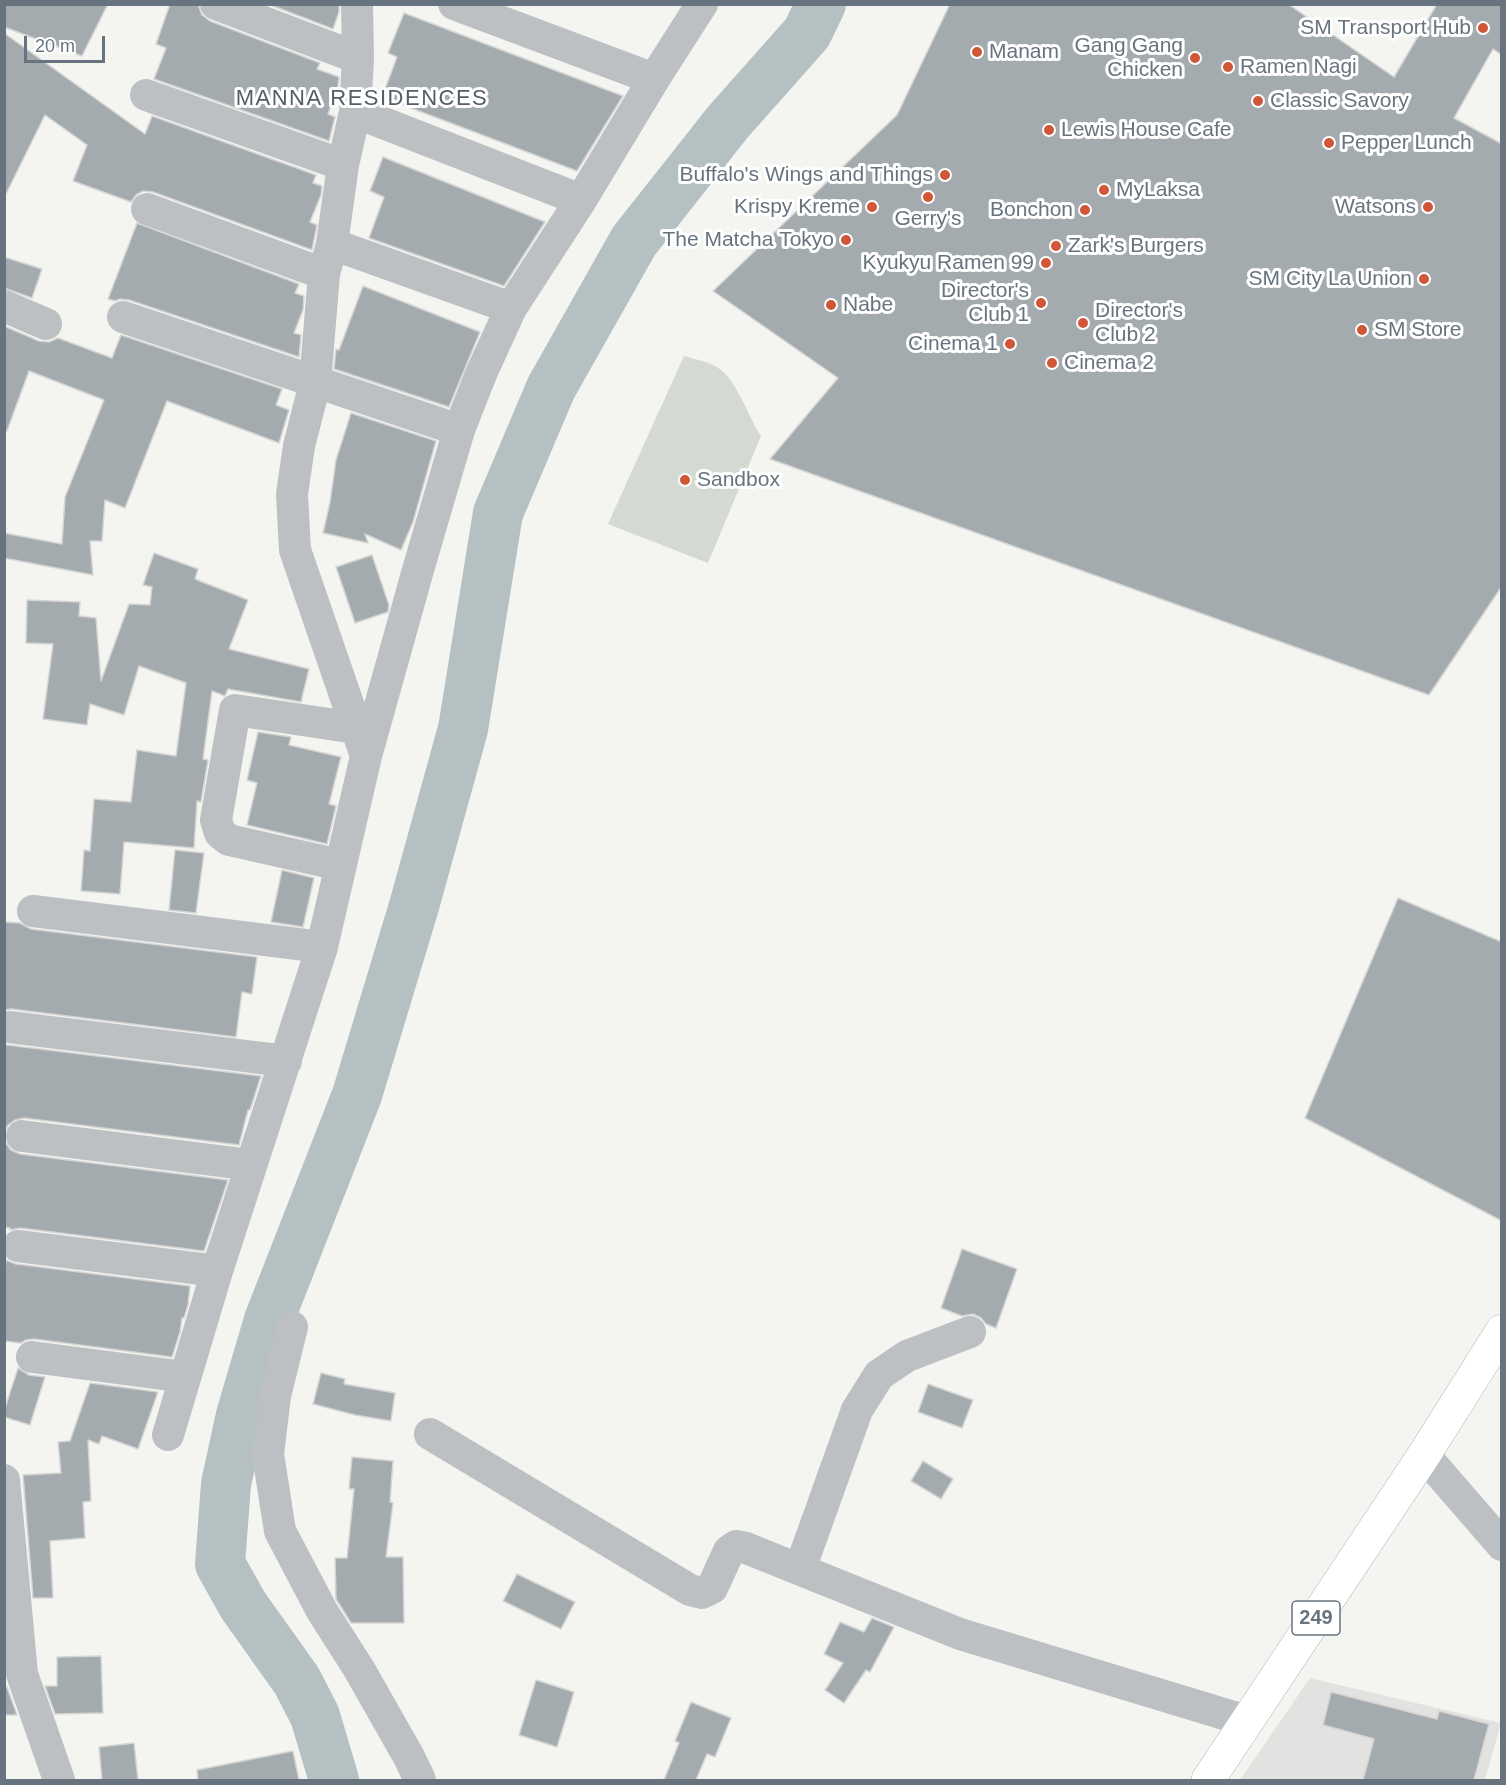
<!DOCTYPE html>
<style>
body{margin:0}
#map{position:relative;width:1506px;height:1785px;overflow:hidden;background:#f4f4f1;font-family:Arial,sans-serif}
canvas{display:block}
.frame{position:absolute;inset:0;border:6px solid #67747f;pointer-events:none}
.scale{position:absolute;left:24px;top:36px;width:81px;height:27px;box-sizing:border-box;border:3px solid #67747f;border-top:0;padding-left:8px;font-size:18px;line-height:21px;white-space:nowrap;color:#67747f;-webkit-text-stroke:4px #fff;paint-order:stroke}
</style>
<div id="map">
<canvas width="1506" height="1785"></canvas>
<div class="frame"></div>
<div class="scale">20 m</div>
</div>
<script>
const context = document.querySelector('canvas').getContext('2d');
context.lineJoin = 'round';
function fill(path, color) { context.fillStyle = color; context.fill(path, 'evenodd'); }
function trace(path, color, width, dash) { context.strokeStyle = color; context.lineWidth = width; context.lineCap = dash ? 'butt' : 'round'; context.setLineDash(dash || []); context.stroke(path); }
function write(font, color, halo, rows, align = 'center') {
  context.font = font + ' Arial,sans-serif'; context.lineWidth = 6; context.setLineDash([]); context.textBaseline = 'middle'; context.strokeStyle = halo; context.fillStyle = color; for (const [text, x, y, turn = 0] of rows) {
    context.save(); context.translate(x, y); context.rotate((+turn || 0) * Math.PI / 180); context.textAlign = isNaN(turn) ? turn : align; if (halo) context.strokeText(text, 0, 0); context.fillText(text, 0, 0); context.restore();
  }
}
const built = new Path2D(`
 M 1310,1678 L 1501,1723 L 1485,1780 L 1240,1780 Z`);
const green = new Path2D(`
 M 684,356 C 694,359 706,361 715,366 C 737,378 747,415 761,436 L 708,563 L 608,524 Z`);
const river = new Path2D(`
 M 334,1780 L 315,1716 L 297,1681 L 243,1605 L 220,1564 L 226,1484 L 241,1415 L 269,1320 L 357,1095 L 414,906 L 463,729 L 498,513 L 551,388 L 634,241 L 728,122 L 807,33 L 821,4`);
const building = new Path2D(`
 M 4,4 L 108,4 L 82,56 L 4,27 Z
 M 170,4 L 198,4 L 202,15 L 210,21 L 320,63 L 317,69 L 339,77 L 338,86 L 328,114 L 335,117 L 329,141 L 154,79 L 166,48 L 156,44 Z
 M 268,4 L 339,4 L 339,12 L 333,29 Z
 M 950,4 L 1288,4 L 1394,77 L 1437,4 L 1502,4 L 1502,55 L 1493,49 L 1454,118 L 1502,144 L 1502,586 L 1429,695 L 770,459 L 838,378 L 713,291 L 897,115 Z
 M 404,13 L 623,96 L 577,171 L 382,97 L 397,57 L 388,53 Z
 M 4,33 L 145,134 L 152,116 L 316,175 L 313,183 L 322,186 L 321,195 L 310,222 L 317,225 L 312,250 L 153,192 L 143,191 L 136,195 L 131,202 L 73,181 L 87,145 L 45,115 L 4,198 Z
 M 383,157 L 545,222 L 504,286 L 369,238 L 384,197 L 370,191 Z
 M 137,223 L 299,284 L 295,293 L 304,296 L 303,310 L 294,333 L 301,335 L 299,357 L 129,300 L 120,299 L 115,301 L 108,299 Z
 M 4,257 L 42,269 L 32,298 L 4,288 Z
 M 363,286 L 480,332 L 449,407 L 334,369 L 336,349 L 339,350 Z
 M 4,326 L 39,341 L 49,342 L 58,338 L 112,358 L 121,335 L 282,389 L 276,405 L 289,410 L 279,443 L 167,401 L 125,508 L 105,500 L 102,541 L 90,541 L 93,575 L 4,558 L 4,533 L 62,544 L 65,497 L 104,400 L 29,371 L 7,431 L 4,430 Z
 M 351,413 L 436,441 L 413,522 L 401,550 L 365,534 L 368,543 L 323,533 L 330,502 L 336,460 Z
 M 154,553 L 198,569 L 195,579 L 248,600 L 229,649 L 309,669 L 301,702 L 228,689 L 225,696 L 212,691 L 203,759 L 208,760 L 201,802 L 197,801 L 194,848 L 124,842 L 120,894 L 81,891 L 84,850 L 90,851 L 94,799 L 131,802 L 137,750 L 176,756 L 186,683 L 139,666 L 124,715 L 90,704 L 87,725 L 43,719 L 53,644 L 26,643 L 27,600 L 80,602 L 79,616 L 96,618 L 101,681 L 129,604 L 150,605 L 152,587 L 143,585 Z
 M 372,555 L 389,605 L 388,612 L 355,623 L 336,567 Z
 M 258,732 L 291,737 L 289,745 L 341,757 L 329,804 L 336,806 L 327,844 L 247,825 L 257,783 L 247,780 Z
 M 175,850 L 204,853 L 196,913 L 169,910 Z
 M 282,870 L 314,878 L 303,927 L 271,922 Z
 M 1398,898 L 1502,942 L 1502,1221 L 1305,1118 Z
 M 4,922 L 20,923 L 31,929 L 257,957 L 252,994 L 242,992 L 236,1037 L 11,1009 L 4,1010 Z
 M 4,1044 L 7,1045 L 261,1076 L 250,1110 L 248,1110 L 239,1145 L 24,1118 L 15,1120 L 8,1125 L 4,1133 Z
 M 4,1137 L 6,1143 L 11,1150 L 20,1154 L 228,1180 L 204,1251 L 20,1228 L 10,1230 L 10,1228 L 4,1227 Z
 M 962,1249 L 1017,1269 L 996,1328 L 986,1324 L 981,1318 L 973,1314 L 962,1316 L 941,1308 Z
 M 6,1260 L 16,1264 L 190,1286 L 188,1305 L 184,1318 L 182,1318 L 180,1332 L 172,1357 L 34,1339 L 26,1340 L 21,1343 L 4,1341 L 4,1276 Z
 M 18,1368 L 29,1375 L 45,1377 L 30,1425 L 4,1417 L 4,1411 Z
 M 321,1373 L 345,1379 L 344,1384 L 395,1393 L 391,1421 L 355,1415 L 313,1404 Z
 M 90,1383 L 158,1392 L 138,1449 L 102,1436 L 99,1444 L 88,1440 L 91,1501 L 83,1502 L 85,1538 L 50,1541 L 53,1598 L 33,1598 L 23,1475 L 61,1473 L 58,1442 L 70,1441 Z
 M 928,1384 L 973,1400 L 962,1428 L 918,1412 Z
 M 352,1457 L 393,1461 L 390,1502 L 393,1503 L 386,1557 L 403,1557 L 404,1623 L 351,1623 L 336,1599 L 335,1558 L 347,1558 L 354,1489 L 349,1489 Z
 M 923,1461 L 953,1479 L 941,1499 L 911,1481 Z
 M 517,1574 L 575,1602 L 561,1629 L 503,1601 Z
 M 872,1618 L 894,1627 L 870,1672 L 866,1670 L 844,1703 L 825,1690 L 843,1663 L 824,1654 L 840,1622 L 864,1632 Z
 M 101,1656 L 103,1713 L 55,1714 L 45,1686 L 57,1686 L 57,1657 Z
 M 536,1680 L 574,1692 L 557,1747 L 519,1735 Z
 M 4,1687 L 7,1687 L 17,1715 L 4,1715 Z
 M 1331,1692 L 1437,1719 L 1439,1711 L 1489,1724 L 1474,1780 L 1363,1780 L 1374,1739 L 1323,1725 Z
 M 691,1702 L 731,1718 L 715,1757 L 707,1754 L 696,1780 L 664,1780 L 679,1743 L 675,1741 Z
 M 134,1743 L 138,1780 L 102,1780 L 99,1747 Z
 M 293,1751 L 299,1780 L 198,1780 L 197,1770 Z`);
const minor = new Path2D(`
 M 216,4 L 358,58
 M 357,4 L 358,58 L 355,112 L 343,165 L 332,244 L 324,274 L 315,383 L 299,446 L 292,494 L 295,550 L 366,756
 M 454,4 L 654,79
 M 146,95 L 343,165
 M 355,112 L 581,200
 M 147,209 L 324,274
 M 332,244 L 511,308
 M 4,306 L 46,324
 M 123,317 L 459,430
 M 340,865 L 229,840 L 220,833 L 216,820 L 235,710 L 356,728
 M 33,911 L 322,947
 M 9,1027 L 286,1061
 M 22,1136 L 251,1165
 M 18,1246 L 217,1271
 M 292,1327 L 275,1396 L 268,1454 L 280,1531 L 322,1611 L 359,1669 L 409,1757 L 420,1780
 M 32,1357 L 185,1377
 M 430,1434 L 690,1590 L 702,1593 L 712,1588 L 729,1551 L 736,1546 L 746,1548 L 960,1634 L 1247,1721
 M 168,1435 L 217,1271 L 322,947 L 366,756 L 418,570 L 459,430 L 481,374 L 511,308 L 581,200 L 654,79 L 702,4
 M 1424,1455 L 1502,1545
 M 4,1480 L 22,1674 L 59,1780
 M 800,1569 L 857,1410 L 879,1375 L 907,1356 L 970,1332`);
const highway = new Path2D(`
 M 1208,1780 L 1424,1455 L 1502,1331`);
const markers = [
 [1483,28,6,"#cf5636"],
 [977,52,6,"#cf5636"],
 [1195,58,6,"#cf5636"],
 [1228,67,6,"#cf5636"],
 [1258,101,6,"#cf5636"],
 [1049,130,6,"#cf5636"],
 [1329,143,6,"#cf5636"],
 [945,175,6,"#cf5636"],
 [1104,190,6,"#cf5636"],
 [928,197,6,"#cf5636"],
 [872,207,6,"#cf5636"],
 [1428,207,6,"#cf5636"],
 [1085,210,6,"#cf5636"],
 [846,240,6,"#cf5636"],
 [1056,246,6,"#cf5636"],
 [1046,263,6,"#cf5636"],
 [1424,279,6,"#cf5636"],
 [1041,303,6,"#cf5636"],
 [831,305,6,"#cf5636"],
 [1083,323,6,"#cf5636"],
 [1362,330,6,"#cf5636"],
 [1010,344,6,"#cf5636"],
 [1052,363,6,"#cf5636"],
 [685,480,6,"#cf5636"]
];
const shields = [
 [1316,1618,48]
];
const shieldNames = [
 ["249",1316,1618]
];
const poiNames = [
 ["SM Transport Hub",1471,28,"right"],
 ["Gang Gang",1183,46,"right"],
 ["Chicken",1183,70,"right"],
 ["Manam",989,52],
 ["Ramen Nagi",1240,67],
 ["Classic Savory",1270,101],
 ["Lewis House Cafe",1061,130],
 ["Pepper Lunch",1341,143],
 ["Buffalo's Wings and Things",933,175,"right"],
 ["MyLaksa",1116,190],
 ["Krispy Kreme",860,207,"right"],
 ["Watsons",1416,207,"right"],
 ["Bonchon",1073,210,"right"],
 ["Gerry's",928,219,"center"],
 ["The Matcha Tokyo",834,240,"right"],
 ["Zark's Burgers",1068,246],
 ["Kyukyu Ramen 99",1034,263,"right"],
 ["SM City La Union",1412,279,"right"],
 ["Director's",1029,291,"right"],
 ["Club 1",1029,315,"right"],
 ["Nabe",843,305],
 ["Director's",1095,311],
 ["Club 2",1095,335],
 ["SM Store",1374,330],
 ["Cinema 1",998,344,"right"],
 ["Cinema 2",1064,363],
 ["Sandbox",697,480]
];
const neighbourhoodNames = [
 ["MANNA RESIDENCES",362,99]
];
fill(built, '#e2e3e1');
fill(green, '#d4d9d1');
trace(river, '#b5c0c3', 50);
fill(building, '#a4abaf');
trace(building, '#d5d5d4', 1.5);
trace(highway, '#b0b3b6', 34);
trace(minor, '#bcc0c3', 32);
trace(highway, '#fff', 33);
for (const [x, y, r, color] of markers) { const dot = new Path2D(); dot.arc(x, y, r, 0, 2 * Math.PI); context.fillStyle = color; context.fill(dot); trace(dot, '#fff', 2); }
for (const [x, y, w] of shields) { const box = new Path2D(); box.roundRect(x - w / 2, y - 17, w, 34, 4.5); context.fillStyle = '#fff'; context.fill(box); trace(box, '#67747f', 1.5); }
write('bold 20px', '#67747f', null, shieldNames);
write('21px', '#67747f', '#fff', poiNames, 'left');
context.letterSpacing = '1.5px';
write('22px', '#545d65', '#fff', neighbourhoodNames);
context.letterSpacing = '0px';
</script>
